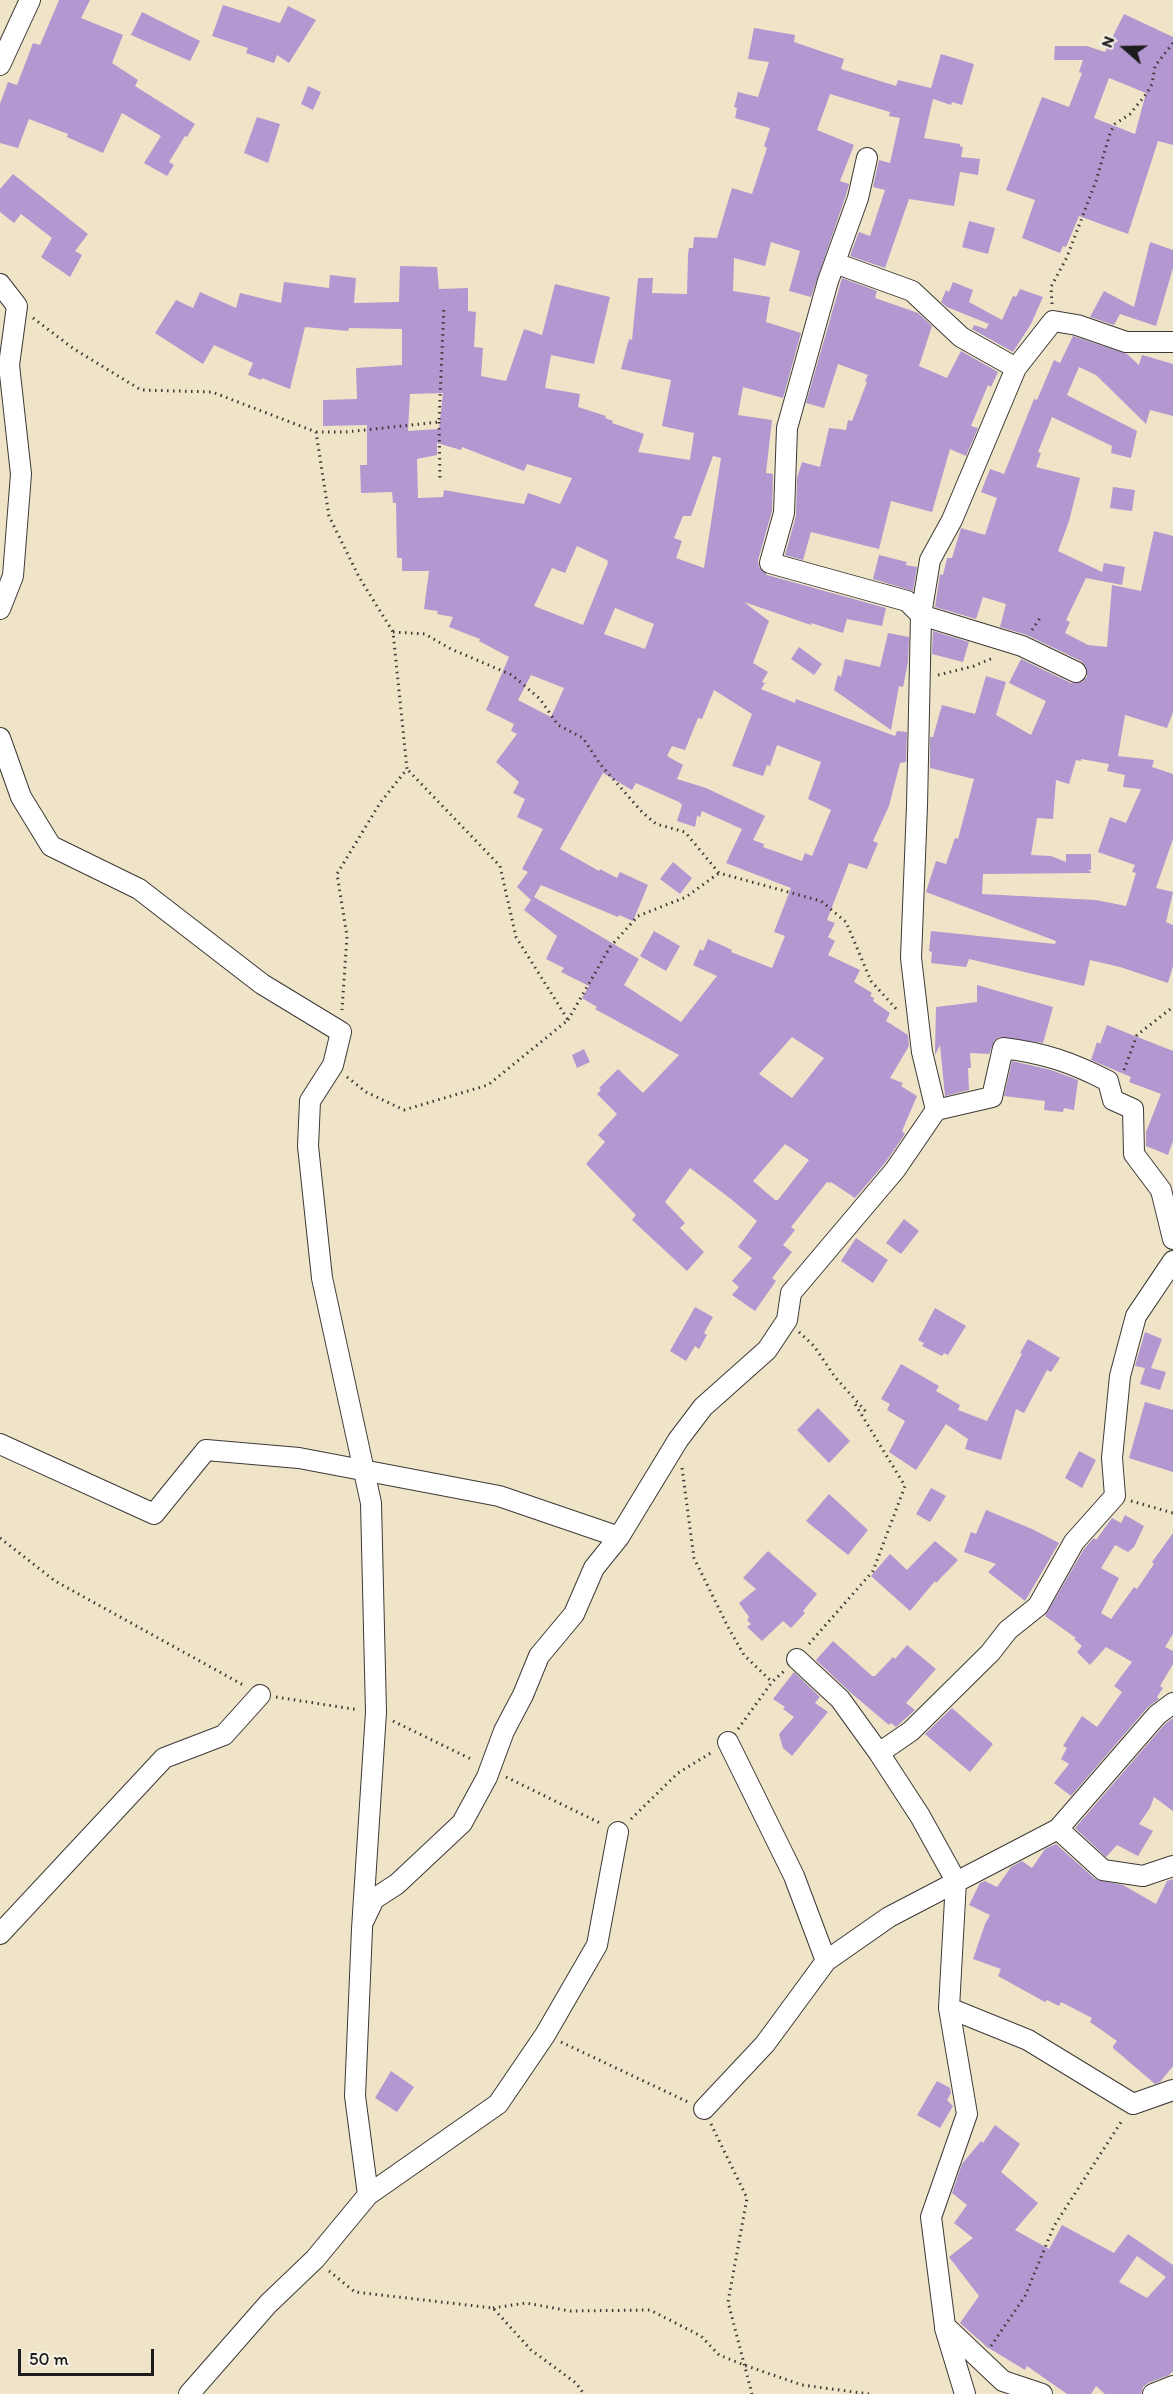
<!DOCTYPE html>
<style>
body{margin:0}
#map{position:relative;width:1173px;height:2394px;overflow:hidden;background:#efe4c8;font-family:Itim,sans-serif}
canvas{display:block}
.north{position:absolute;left:1095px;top:18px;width:60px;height:60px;-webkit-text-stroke:4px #f7f3e8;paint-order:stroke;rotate:290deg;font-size:16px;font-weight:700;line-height:24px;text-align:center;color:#1c1c1c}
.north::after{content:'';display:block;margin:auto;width:21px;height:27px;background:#1c1c1c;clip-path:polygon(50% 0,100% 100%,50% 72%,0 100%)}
.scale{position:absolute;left:18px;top:2349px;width:136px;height:27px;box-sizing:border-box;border:3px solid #1c1c1c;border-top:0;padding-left:8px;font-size:18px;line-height:21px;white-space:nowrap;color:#1c1c1c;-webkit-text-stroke:4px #f7f3e8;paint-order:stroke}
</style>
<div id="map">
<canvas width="1173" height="2394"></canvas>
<div class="north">N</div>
<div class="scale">50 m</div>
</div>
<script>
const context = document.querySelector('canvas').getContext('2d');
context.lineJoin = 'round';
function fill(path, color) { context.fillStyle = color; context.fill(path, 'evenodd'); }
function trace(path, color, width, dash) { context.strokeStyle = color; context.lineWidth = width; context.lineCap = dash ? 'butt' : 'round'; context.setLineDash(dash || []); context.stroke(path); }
const building = new Path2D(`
 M 59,0 L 90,0 L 81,18 L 123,35 L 112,63 L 138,80 L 135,86 L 195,124 L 187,137 L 185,136 L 169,162 L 174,165 L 167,176 L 144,163 L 161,136 L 122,113 L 103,153 L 67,137 L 68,134 L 29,119 L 18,148 L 0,143 L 0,104 L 8,82 L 17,85 L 33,43 L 40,45 Z
 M 223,5 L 280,23 L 288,6 L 316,20 L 289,63 L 277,55 L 274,63 L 246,53 L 248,48 L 212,36 Z
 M 142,12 L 200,41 L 190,61 L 131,35 Z
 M 1124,14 L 1173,37 L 1173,145 L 1158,141 L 1128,234 L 1079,216 L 1066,247 L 1063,246 L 1060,253 L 1022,238 L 1035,200 L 1006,190 L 1042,97 L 1069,107 L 1082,73 L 1079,72 L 1083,60 L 1054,60 L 1055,46 L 1087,46 L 1105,52 ZM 1109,78 L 1146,93 L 1135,134 L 1094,118 Z
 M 754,28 L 795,35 L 794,42 L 844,59 L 841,69 L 896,86 L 898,80 L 931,88 L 941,54 L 974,64 L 962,105 L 952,102 L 951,105 L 933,99 L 924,138 L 960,144 L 960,146 L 963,147 L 961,157 L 980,159 L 978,175 L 960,172 L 954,206 L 909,199 L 885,268 L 850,256 L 859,232 L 870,236 L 885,190 L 873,187 L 879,160 L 890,163 L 900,118 L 889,116 L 890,112 L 830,94 L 817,130 L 854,145 L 840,181 L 849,184 L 846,195 L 811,297 L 789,291 L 800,251 L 771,242 L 765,266 L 734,258 L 733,291 L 770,297 L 766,322 L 801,333 L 783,398 L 743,387 L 738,415 L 772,420 L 766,473 L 773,474 L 772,511 L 758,560 L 759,567 L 767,575 L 886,608 L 882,626 L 847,619 L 843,633 L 811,623 L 811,625 L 744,602 L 769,621 L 753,663 L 768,672 L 762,682 L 765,683 L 761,689 L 795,703 L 796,699 L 895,736 L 897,731 L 907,732 L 906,762 L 900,763 L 889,806 L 873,841 L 878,843 L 867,869 L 849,863 L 827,920 L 835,923 L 828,937 L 835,941 L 828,955 L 860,970 L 854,982 L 872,993 L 870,996 L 874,998 L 873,1001 L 890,1013 L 886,1021 L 908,1035 L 909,1046 L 890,1078 L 903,1083 L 901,1086 L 917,1096 L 902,1131 L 905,1134 L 885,1163 L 855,1198 L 831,1182 L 830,1183 L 827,1182 L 791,1227 L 795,1230 L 783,1245 L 792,1252 L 772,1278 L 776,1281 L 755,1311 L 732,1295 L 739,1287 L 732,1281 L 752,1258 L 738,1247 L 757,1221 L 731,1199 L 690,1168 L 665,1202 L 685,1223 L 680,1228 L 704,1252 L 687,1271 L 632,1220 L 636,1215 L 586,1164 L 605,1142 L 598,1135 L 617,1114 L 597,1094 L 601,1090 L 599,1088 L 618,1069 L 643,1093 L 679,1055 L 595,1009 L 597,1007 L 582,998 L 589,986 L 561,972 L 564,968 L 546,959 L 557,936 L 524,910 L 531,900 L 517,887 L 528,872 L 522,869 L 543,829 L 517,817 L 525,799 L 513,793 L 519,782 L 496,762 L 517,734 L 511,731 L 514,724 L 486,710 L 509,657 L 479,641 L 480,639 L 449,627 L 453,617 L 437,614 L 438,611 L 424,609 L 429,571 L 402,571 L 402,558 L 397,558 L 396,503 L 393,503 L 392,492 L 361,493 L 360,465 L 367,465 L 367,425 L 323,426 L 323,400 L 357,399 L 356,368 L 402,365 L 402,329 L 349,328 L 348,331 L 305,327 L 290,389 L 262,378 L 261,380 L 248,375 L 253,363 L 214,345 L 203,364 L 155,333 L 176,300 L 193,308 L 200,292 L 236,308 L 240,293 L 281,303 L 284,282 L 329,288 L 330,275 L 356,278 L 354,303 L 399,302 L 400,266 L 437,267 L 439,289 L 468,288 L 468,311 L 476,312 L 474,347 L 483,348 L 481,376 L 506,381 L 524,329 L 542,335 L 555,284 L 610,297 L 594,364 L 551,355 L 545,388 L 580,394 L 578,407 L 606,416 L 605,418 L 613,421 L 612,423 L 644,434 L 638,452 L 690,460 L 694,433 L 662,426 L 671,380 L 621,369 L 629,339 L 632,340 L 638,278 L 653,278 L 652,293 L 687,294 L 688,255 L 689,248 L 693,248 L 694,237 L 717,238 L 732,188 L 752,194 L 767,148 L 764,146 L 770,128 L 735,118 L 737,108 L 734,107 L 738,92 L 758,97 L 769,62 L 748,59 ZM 443,393 L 439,429 L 408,431 L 410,394 ZM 437,443 L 461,450 L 462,447 L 524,471 L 527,464 L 572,478 L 560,504 L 528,493 L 524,504 L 444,490 L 443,497 L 418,498 L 417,459 L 437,455 ZM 713,456 L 721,458 L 704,568 L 676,558 L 682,541 L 674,538 L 683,516 L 691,516 ZM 577,546 L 607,560 L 608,563 L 583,625 L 534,606 L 552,568 L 565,573 ZM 615,608 L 654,624 L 645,649 L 604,634 ZM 531,675 L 564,688 L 551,717 L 518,700 ZM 714,690 L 752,714 L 732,766 L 763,776 L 767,765 L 770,766 L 777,745 L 821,762 L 808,799 L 831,810 L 812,856 L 805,853 L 802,861 L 763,847 L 764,844 L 753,840 L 765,816 L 706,788 L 677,779 L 683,765 L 667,756 L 672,746 L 685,750 L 698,718 L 702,719 ZM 603,773 L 632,790 L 636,783 L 679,802 L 682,805 L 677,821 L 695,827 L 697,816 L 700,817 L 702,811 L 742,829 L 726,863 L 791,888 L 774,932 L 785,936 L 772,968 L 731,952 L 732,950 L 708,939 L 703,951 L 700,949 L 693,965 L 717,976 L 681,1022 L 624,985 L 639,959 L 534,897 L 541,885 L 618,917 L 619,915 L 633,921 L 648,885 L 620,872 L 617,878 L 600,869 L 599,871 L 560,849 ZM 792,1037 L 824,1058 L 792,1098 L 759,1074 ZM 785,1144 L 809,1160 L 778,1200 L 775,1200 L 753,1181 Z
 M 308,86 L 321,92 L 313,110 L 301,104 Z
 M 257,117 L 280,124 L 268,163 L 244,153 Z
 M 13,174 L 88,234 L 75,251 L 82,255 L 70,277 L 41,257 L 52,238 L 21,214 L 14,223 L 0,212 L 0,189 Z
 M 969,221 L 995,228 L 988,254 L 962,247 Z
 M 1150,242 L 1173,250 L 1173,268 L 1156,326 L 1120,314 L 1114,325 L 1090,317 L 1104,291 L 1134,307 Z
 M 842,278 L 877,291 L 875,298 L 918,313 L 932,326 L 919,366 L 947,378 L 961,351 L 998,372 L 991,387 L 988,385 L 971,426 L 978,428 L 966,456 L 950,449 L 932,512 L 891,501 L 879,549 L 811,532 L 803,560 L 785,555 L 796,516 L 797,478 L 802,462 L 820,467 L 829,428 L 846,430 L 848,420 L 852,421 L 867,382 L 865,381 L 868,375 L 838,364 L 824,408 L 806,403 Z
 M 953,282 L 973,290 L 969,302 L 1002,320 L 1013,296 L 1016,297 L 1020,289 L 1043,297 L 1031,324 L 1013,352 L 972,329 L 974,325 L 986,329 L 989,324 L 947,307 L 941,302 L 946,290 L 949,292 Z
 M 1073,336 L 1127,354 L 1139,365 L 1142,355 L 1173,364 L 1173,416 L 1150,410 L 1146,424 L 1096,375 L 1079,367 L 1067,395 L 1137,431 L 1131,458 L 1111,453 L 1112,446 L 1052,417 L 1038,452 L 1041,453 L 1036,467 L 1080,478 L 1069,521 L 1058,551 L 1102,572 L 1104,563 L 1125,567 L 1122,585 L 1086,578 L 1066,620 L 1070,622 L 1065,633 L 1088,645 L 1107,647 L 1112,585 L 1141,591 L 1154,531 L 1173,536 L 1173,712 L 1167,728 L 1125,715 L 1118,756 L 1154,760 L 1152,767 L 1173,774 L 1173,839 L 1156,888 L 1173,892 L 1166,922 L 1173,925 L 1173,966 L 1168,983 L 1120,967 L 1090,960 L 1084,986 L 969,959 L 966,967 L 931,963 L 932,952 L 929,951 L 931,931 L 1055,944 L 1056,941 L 926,892 L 936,861 L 946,864 L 955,838 L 958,839 L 974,779 L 930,768 L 930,737 L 933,737 L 942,705 L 975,714 L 986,676 L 1006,682 L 996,715 L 1031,735 L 1046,701 L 1009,683 L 1021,659 L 1071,683 L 1082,682 L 1087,677 L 1086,666 L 1081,661 L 1027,635 L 1000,627 L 1006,604 L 983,597 L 976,619 L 935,607 L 940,574 L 943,575 L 947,558 L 952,558 L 961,528 L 985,535 L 997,498 L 981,492 L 990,469 L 1004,474 L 1034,399 L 1037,400 L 1054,360 L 1060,363 ZM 1081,759 L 1109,764 L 1107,771 L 1125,775 L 1123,787 L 1141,789 L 1126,823 L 1110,817 L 1098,852 L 1135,865 L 1132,872 L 1136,873 L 1126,906 L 1096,900 L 982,894 L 983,874 L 1092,873 L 1088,870 L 1091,870 L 1091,854 L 1066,854 L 1066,862 L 1051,856 L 1031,855 L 1037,818 L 1053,819 L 1056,780 L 1069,784 L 1076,760 L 1081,761 Z
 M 1113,487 L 1135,490 L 1132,511 L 1110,508 Z
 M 879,555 L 907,562 L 906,565 L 917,567 L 913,591 L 873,579 Z
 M 933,631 L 969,642 L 963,662 L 932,654 Z
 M 888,633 L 909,637 L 908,662 L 903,687 L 899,686 L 891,730 L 834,690 L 838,675 L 841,677 L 845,659 L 880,667 Z
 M 799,647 L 822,664 L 814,675 L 791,659 Z
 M 673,862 L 692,878 L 680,894 L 660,879 Z
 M 654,931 L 680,946 L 666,971 L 640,956 Z
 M 977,985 L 1053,1007 L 1047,1029 L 1043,1043 L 999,1037 L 994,1041 L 989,1054 L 970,1053 L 971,1068 L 968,1068 L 969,1090 L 945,1096 L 940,1045 L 935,1055 L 935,1053 L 936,1007 L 977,1002 Z
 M 1107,1025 L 1173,1051 L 1173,1141 L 1168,1155 L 1146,1146 L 1146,1132 L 1161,1094 L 1129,1082 L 1131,1077 L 1091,1060 L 1097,1042 L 1100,1044 Z
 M 584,1049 L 590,1062 L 577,1068 L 572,1055 Z
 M 1012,1061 L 1051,1070 L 1078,1080 L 1074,1110 L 1064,1108 L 1063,1112 L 1044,1110 L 1045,1101 L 1004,1096 Z
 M 904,1219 L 919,1231 L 901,1254 L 886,1243 Z
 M 856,1238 L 888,1260 L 873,1283 L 841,1261 Z
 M 695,1307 L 713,1317 L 704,1333 L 707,1335 L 699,1349 L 695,1346 L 686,1361 L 670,1351 Z
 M 935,1308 L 966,1326 L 948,1355 L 944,1353 L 942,1356 L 922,1346 L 924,1343 L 918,1340 Z
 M 1145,1332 L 1162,1339 L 1151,1368 L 1166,1372 L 1160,1390 L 1140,1384 L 1145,1368 L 1135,1366 Z
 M 1028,1339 L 1060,1358 L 1051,1372 L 1047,1370 L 1024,1413 L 1016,1409 L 1001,1460 L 965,1449 L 968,1439 L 946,1424 L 916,1470 L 889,1452 L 905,1421 L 887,1410 L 890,1404 L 881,1399 L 901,1364 L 939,1386 L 936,1391 L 960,1405 L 958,1410 L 987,1421 L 1022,1354 L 1020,1353 Z
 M 1145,1402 L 1173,1410 L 1173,1472 L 1129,1458 Z
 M 818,1408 L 850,1441 L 829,1463 L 797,1430 Z
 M 1079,1451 L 1096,1460 L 1082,1488 L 1065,1478 Z
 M 931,1488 L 946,1496 L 930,1522 L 916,1514 Z
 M 829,1494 L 868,1530 L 848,1555 L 806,1521 Z
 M 986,1510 L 1032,1529 L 1059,1543 L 1025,1601 L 988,1572 L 996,1564 L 964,1552 L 971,1532 L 976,1534 Z
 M 1125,1515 L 1144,1526 L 1134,1547 L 1128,1552 L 1115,1545 L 1101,1568 L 1119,1578 L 1101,1613 L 1111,1619 L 1134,1587 L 1137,1589 L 1154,1564 L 1152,1562 L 1173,1533 L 1173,1634 L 1165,1647 L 1173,1651 L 1173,1664 L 1160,1686 L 1163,1688 L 1157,1697 L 1159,1699 L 1148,1707 L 1071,1796 L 1054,1783 L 1069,1764 L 1061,1759 L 1067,1748 L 1063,1746 L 1082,1716 L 1097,1727 L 1122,1692 L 1114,1686 L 1132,1662 L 1106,1647 L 1090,1665 L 1077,1652 L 1082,1646 L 1074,1639 L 1076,1638 L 1045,1616 L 1084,1549 L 1094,1538 L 1096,1540 L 1112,1518 L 1121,1523 Z
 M 935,1541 L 958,1560 L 936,1583 L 935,1581 L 910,1611 L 871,1576 L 890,1554 L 907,1570 Z
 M 768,1551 L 817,1594 L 803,1611 L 805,1613 L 791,1628 L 783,1621 L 762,1641 L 747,1627 L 751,1624 L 747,1620 L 749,1617 L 739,1603 L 756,1589 L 743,1578 Z
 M 833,1641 L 872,1676 L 875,1676 L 893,1657 L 895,1659 L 907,1645 L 936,1669 L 906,1703 L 915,1710 L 896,1727 L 891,1723 L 889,1725 L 850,1692 L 816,1660 Z
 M 794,1672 L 820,1697 L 815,1703 L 828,1712 L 792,1756 L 783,1748 L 779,1734 L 794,1717 L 783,1709 L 785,1707 L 773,1699 Z
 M 952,1708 L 993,1744 L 970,1772 L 925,1734 Z
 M 1173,1718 L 1173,1811 L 1154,1797 L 1150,1808 L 1139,1824 L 1153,1831 L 1138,1856 L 1117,1845 L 1106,1857 L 1075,1828 L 1165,1724 Z
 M 1056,1844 L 1095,1879 L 1123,1885 L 1156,1904 L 1167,1881 L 1173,1879 L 1173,2066 L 1160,2082 L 1155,2084 L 1113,2048 L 1113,2046 L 1117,2041 L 1090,2022 L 1092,2018 L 1061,2002 L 1059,2006 L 1047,2000 L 1045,2002 L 998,1976 L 1001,1969 L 973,1959 L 985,1924 L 990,1915 L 969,1905 L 980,1883 L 985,1881 L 997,1887 L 1011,1867 L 1022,1861 L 1032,1868 L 1045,1849 Z
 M 391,2071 L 414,2087 L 397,2112 L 375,2098 Z
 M 937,2081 L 950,2088 L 951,2093 L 947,2100 L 953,2106 L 940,2128 L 917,2115 Z
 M 995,2125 L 1020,2144 L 1001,2172 L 1038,2203 L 1015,2230 L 1049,2249 L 1062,2225 L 1114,2253 L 1128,2234 L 1173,2265 L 1173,2371 L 1169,2375 L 1148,2383 L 1143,2387 L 1141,2394 L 1105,2394 L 1096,2386 L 1091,2394 L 1067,2394 L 1027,2366 L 1025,2370 L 987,2347 L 960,2323 L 979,2296 L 949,2257 L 973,2238 L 954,2223 L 967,2205 L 952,2193 L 962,2164 L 981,2141 L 983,2143 ZM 1137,2256 L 1166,2277 L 1147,2298 L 1119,2282 Z`);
const path = new Path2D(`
 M 1052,304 L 1051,287 L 1067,257 L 1096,181 L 1110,133 L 1115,124 L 1130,114 L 1147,93 L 1152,84 L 1155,66 L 1173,43
 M 33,318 L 74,349 L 141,390 L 212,392 L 316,432 L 329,516 L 359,577 L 393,632 L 407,769 L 380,803 L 337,874 L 347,936 L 342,1010
 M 439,422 L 440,481
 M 316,432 L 346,432 L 439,422 L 444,306
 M 1032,630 L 1040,618
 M 393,632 L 425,634 L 451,649 L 512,675 L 540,699 L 558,725 L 583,738 L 600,764 L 642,812 L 656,824 L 685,832 L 719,873 L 821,901 L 846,922 L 871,981 L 898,1011
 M 938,675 L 974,666 L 995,657
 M 568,1020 L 610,947 L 638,916 L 686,897 L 719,873
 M 1124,1070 L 1137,1035 L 1173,1007
 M 347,1077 L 366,1092 L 404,1110 L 488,1085 L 568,1020 L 516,937 L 500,866 L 407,769
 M 799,1332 L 814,1346 L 835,1377 L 868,1414
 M 682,1468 L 694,1558 L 728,1627 L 744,1655 L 772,1682
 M 1131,1501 L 1173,1513
 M 0,1538 L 55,1581 L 245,1686
 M 809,1644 L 873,1571 L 905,1486 L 855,1404
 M 276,1697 L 359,1710
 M 393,1721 L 473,1760
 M 738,1729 L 772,1682 L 784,1671
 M 506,1777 L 602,1824
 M 631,1819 L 678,1773 L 714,1751
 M 561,2042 L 688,2102
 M 711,2124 L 747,2198 L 728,2302 L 752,2394
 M 329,2271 L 355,2292 L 493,2308 L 531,2350 L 576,2383 L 584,2394
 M 493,2308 L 526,2303 L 570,2311 L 650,2310 L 701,2336 L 719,2355 L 744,2365 L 802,2385 L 869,2394
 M 991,2346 L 1025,2296 L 1054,2226 L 1123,2119`);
const minor = new Path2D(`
 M 0,65 L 30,0
 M 867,158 L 858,198 L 828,281 L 787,428 L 784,513 L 770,563 L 907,601 L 921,615 L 1022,646 L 1076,672
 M 835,263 L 912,291 L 961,337 L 1016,368
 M 0,284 L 17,306 L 9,365 L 21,474 L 13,576 L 0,609
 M 1173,342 L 1126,342 L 1077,325 L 1053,321 L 1016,368 L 952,520 L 930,560 L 921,615 L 917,806 L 911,958 L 922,1052 L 936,1110 L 992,1097 L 1003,1048 C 1044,1053 1071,1062 1108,1081 L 1113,1100 L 1133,1109 L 1134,1154 L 1161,1190 L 1173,1239
 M 0,738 L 21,797 L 51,846 L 139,889 L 262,984 L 341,1032 L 333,1065 L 310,1101 L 308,1146 L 322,1278 L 371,1503 L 376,1712 L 362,1929 L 355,2096 L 368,2195 L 315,2259 L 268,2304 L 189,2394
 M 0,1444 L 154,1514 L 206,1450 L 299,1458 L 499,1496 L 619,1537 L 678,1440 L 703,1407 L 767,1350 L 787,1320 L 791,1293 L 895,1170 L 936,1110
 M 797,1659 L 840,1699 L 879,1753 L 920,1816 L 956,1881 L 949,2008 L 967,2114 L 931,2217 L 945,2326 L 1003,2381 L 1042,2394
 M 728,1742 L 794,1876 L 826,1961
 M 879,1753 L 911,1731 L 990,1653 L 1008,1630 L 1038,1606 L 1074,1542 L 1115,1496 L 1112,1458 L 1120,1376 L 1136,1316 L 1173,1261
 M 1058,1829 L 1103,1870 L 1143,1876 L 1173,1866
 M 364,1920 L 374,1899 L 397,1884 L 462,1823 L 487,1777 L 504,1731 L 523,1695 L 539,1656 L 574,1614 L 594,1568 L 619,1537
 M 0,1934 L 164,1758 L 224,1735 L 260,1695
 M 949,2008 L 1028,2040 L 1133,2104 L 1173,2090
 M 704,2109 L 765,2044 L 826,1961 L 889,1917 L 1058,1829 L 1157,1715 L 1173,1703
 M 368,2195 L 498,2104 L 545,2035 L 597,1945 L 618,1832
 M 945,2328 L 965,2394
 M 1153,2394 L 1173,2386`);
fill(building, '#b297d0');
trace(minor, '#3c3a36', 22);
trace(path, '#3c3a36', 3, [1.5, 4.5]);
trace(minor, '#fff', 20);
</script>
